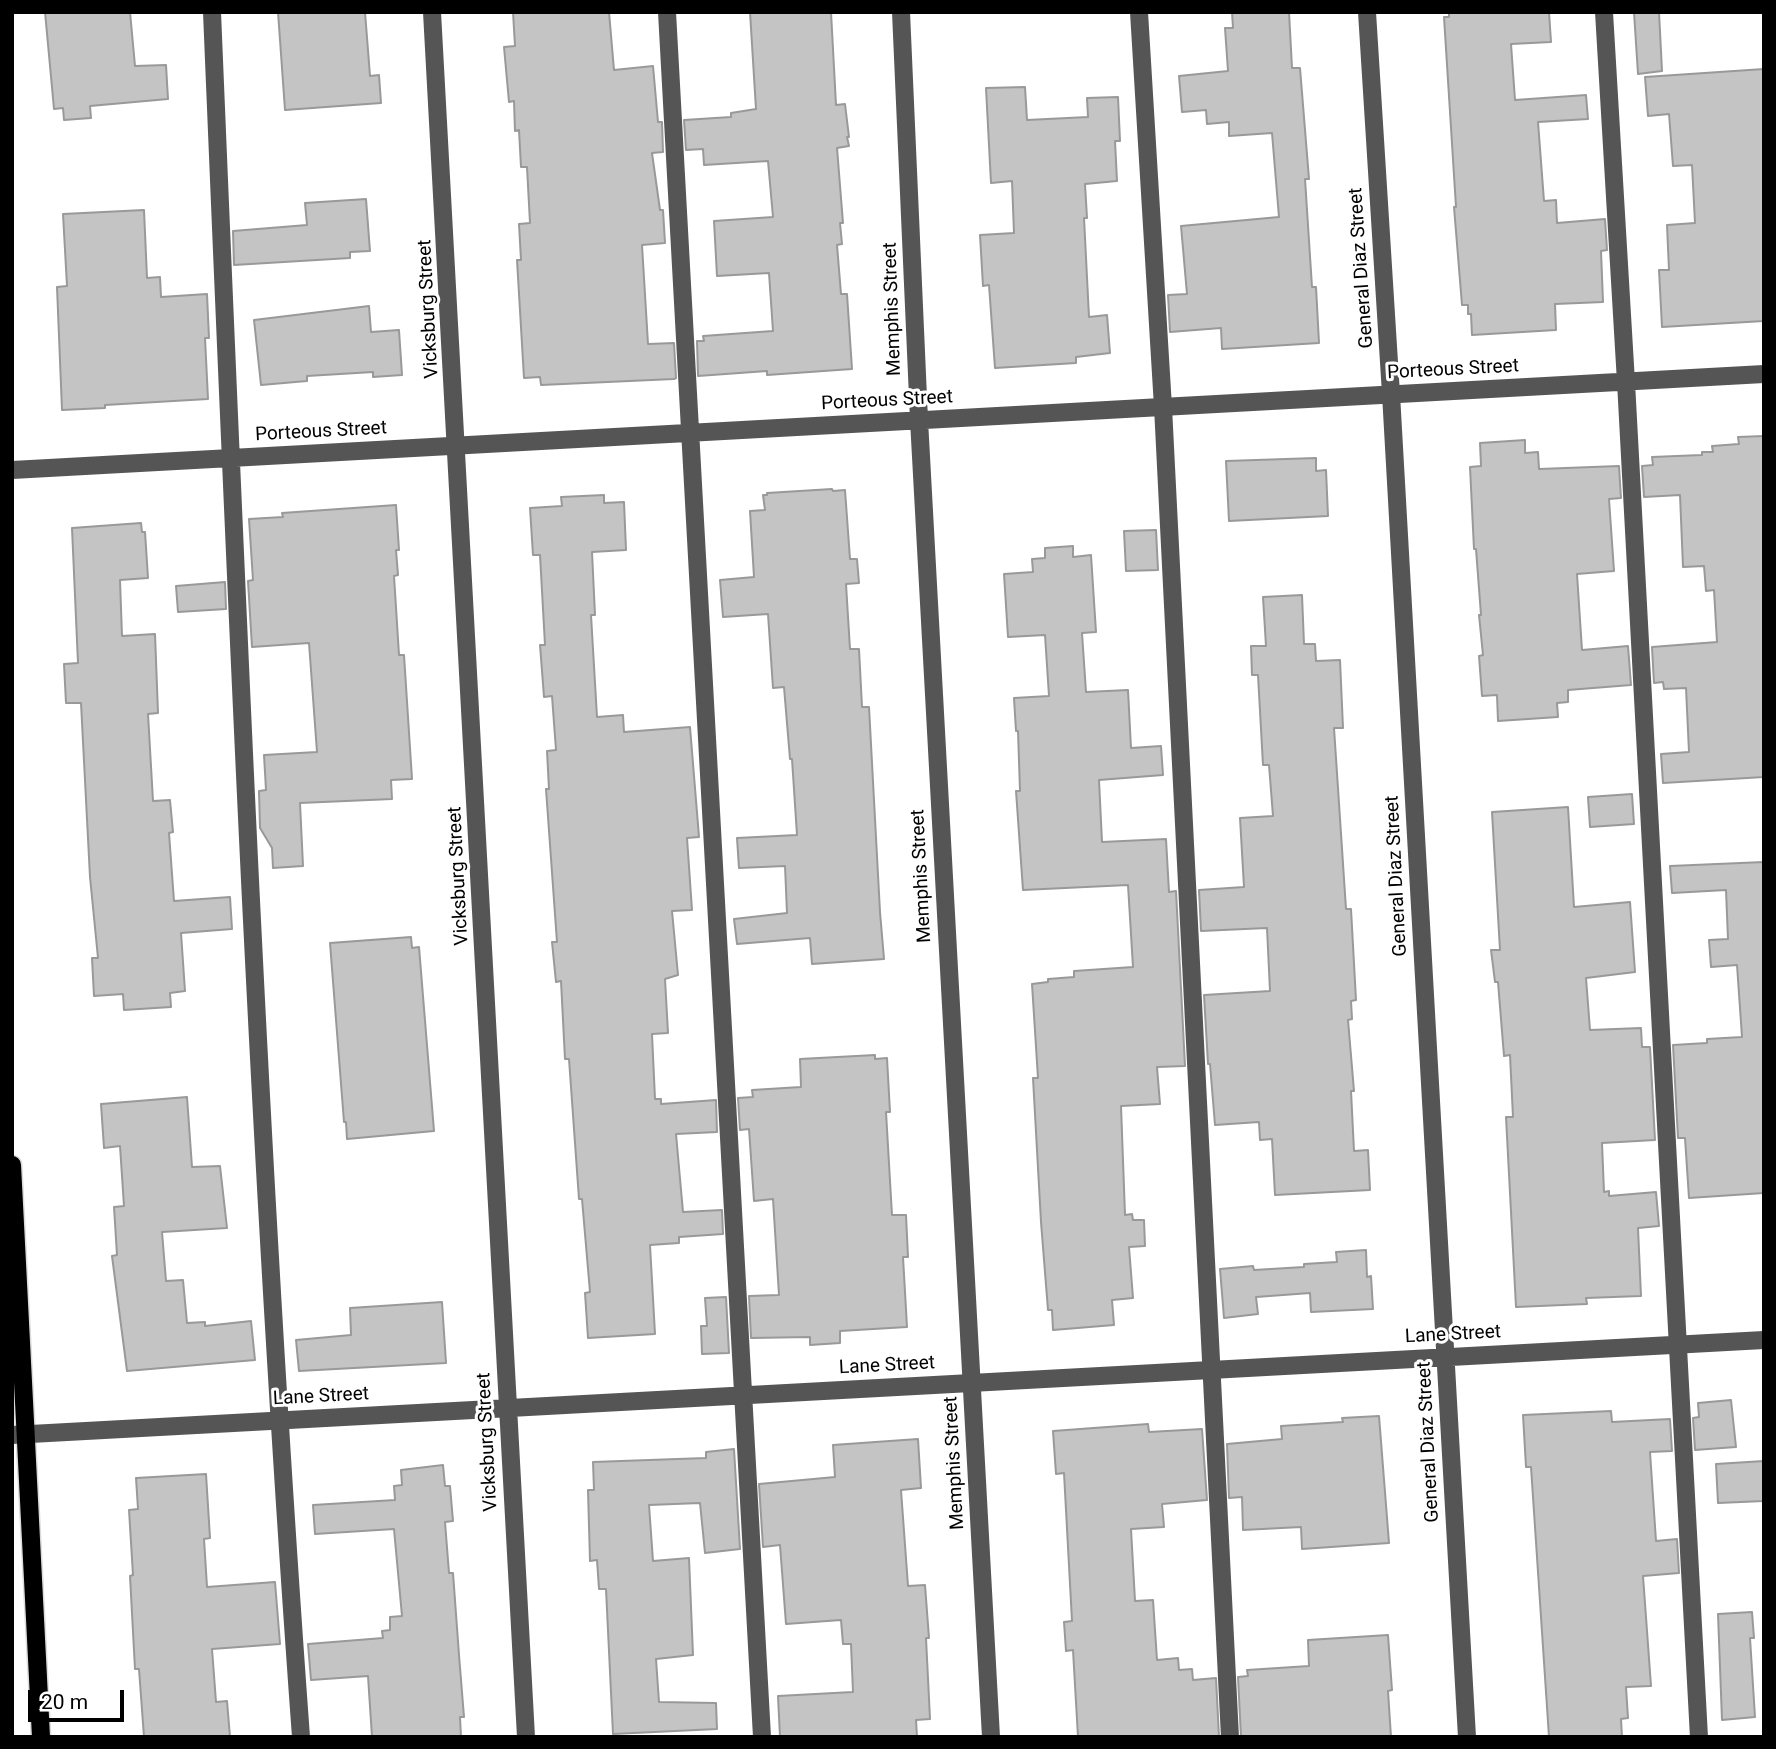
<!DOCTYPE html>
<style>
body{margin:0}
#map{position:relative;width:1776px;height:1749px;overflow:hidden;background:#fff;font-family:Roboto,sans-serif}
canvas{display:block}
.frame{position:absolute;inset:0;border:14px solid #000;pointer-events:none}
.scale{position:absolute;left:28px;top:1690px;width:96px;height:32px;box-sizing:border-box;border:4px solid #000;border-top:0;padding-left:9px;font-size:21px;line-height:24px;white-space:nowrap;color:#000;-webkit-text-stroke:5px #fff;paint-order:stroke}
</style>
<div id="map">
<canvas width="1776" height="1749"></canvas>
<div class="frame"></div>
<div class="scale">20 m</div>
</div>
<script>
const context = document.querySelector('canvas').getContext('2d');
context.lineJoin = 'round';
function fill(path, color) { context.fillStyle = color; context.fill(path, 'evenodd'); }
function trace(path, color, width, dash) { context.strokeStyle = color; context.lineWidth = width; context.lineCap = dash ? 'butt' : 'round'; context.setLineDash(dash || []); context.stroke(path); }
function write(font, color, halo, rows, align = 'center') {
  context.font = font + ' Roboto,sans-serif'; context.lineWidth = 6; context.setLineDash([]); context.textBaseline = 'middle'; context.strokeStyle = halo; context.fillStyle = color; for (const [text, x, y, turn = 0] of rows) {
    context.save(); context.translate(x, y); context.rotate((+turn || 0) * Math.PI / 180); context.textAlign = isNaN(turn) ? turn : align; if (halo) context.strokeText(text, 0, 0); context.fillText(text, 0, 0); context.restore();
  }
}
const building = new Path2D(`
 M 45,12 L 130,12 L 135,66 L 166,65 L 168,99 L 90,106 L 91,118 L 64,120 L 63,108 L 54,109 Z
 M 278,12 L 365,12 L 370,76 L 379,75 L 381,103 L 285,110 Z
 M 513,12 L 609,12 L 614,70 L 653,66 L 658,122 L 662,122 L 663,152 L 652,153 L 660,210 L 663,210 L 665,243 L 642,245 L 648,344 L 674,343 L 676,378 L 674,379 L 541,385 L 540,377 L 524,378 L 517,260 L 521,260 L 519,224 L 530,223 L 527,167 L 521,167 L 519,130 L 515,131 L 514,101 L 509,102 L 504,47 L 515,46 Z
 M 750,12 L 831,12 L 836,105 L 845,104 L 849,137 L 847,137 L 849,146 L 837,148 L 843,223 L 840,223 L 842,244 L 837,245 L 841,294 L 847,294 L 852,369 L 767,375 L 767,371 L 698,376 L 697,341 L 704,341 L 703,336 L 773,331 L 769,273 L 717,276 L 714,221 L 773,217 L 768,161 L 704,165 L 703,149 L 686,150 L 684,120 L 731,117 L 731,113 L 756,109 Z
 M 1232,12 L 1289,12 L 1292,68 L 1300,68 L 1309,179 L 1305,179 L 1312,287 L 1316,287 L 1319,343 L 1222,349 L 1221,328 L 1170,332 L 1168,295 L 1187,294 L 1181,226 L 1279,217 L 1272,133 L 1229,136 L 1229,122 L 1207,124 L 1206,110 L 1182,112 L 1179,76 L 1228,71 L 1225,28 L 1233,28 Z
 M 1449,12 L 1549,12 L 1551,42 L 1511,44 L 1515,100 L 1586,95 L 1588,119 L 1538,122 L 1544,201 L 1556,200 L 1557,223 L 1605,219 L 1607,250 L 1601,251 L 1603,302 L 1555,304 L 1556,330 L 1472,335 L 1471,314 L 1468,314 L 1468,305 L 1462,305 L 1454,207 L 1456,207 L 1444,17 L 1449,17 Z
 M 1634,12 L 1659,12 L 1662,71 L 1638,74 Z
 M 1764,69 L 1764,321 L 1662,327 L 1659,270 L 1669,270 L 1667,225 L 1695,223 L 1692,165 L 1673,166 L 1669,114 L 1648,116 L 1645,77 Z
 M 1025,87 L 1027,120 L 1088,117 L 1087,98 L 1118,97 L 1120,141 L 1115,141 L 1117,181 L 1085,184 L 1087,218 L 1084,218 L 1089,317 L 1107,315 L 1110,353 L 1076,357 L 1076,363 L 995,368 L 989,285 L 983,286 L 980,235 L 1014,233 L 1012,181 L 991,183 L 986,88 Z
 M 366,199 L 370,251 L 350,252 L 350,258 L 234,265 L 233,231 L 307,225 L 305,203 Z
 M 144,210 L 147,278 L 160,277 L 161,297 L 207,294 L 209,338 L 205,338 L 208,399 L 105,405 L 105,408 L 62,410 L 57,287 L 67,286 L 63,214 Z
 M 369,306 L 371,332 L 399,330 L 402,375 L 373,377 L 373,372 L 307,376 L 307,381 L 261,385 L 254,320 Z
 M 1764,436 L 1764,777 L 1663,783 L 1661,754 L 1689,752 L 1686,688 L 1664,689 L 1663,682 L 1654,683 L 1652,647 L 1717,642 L 1714,590 L 1706,591 L 1704,566 L 1683,567 L 1680,495 L 1644,497 L 1642,466 L 1653,465 L 1652,457 L 1702,455 L 1702,452 L 1713,452 L 1712,446 L 1739,444 L 1738,437 Z
 M 1525,440 L 1525,453 L 1538,452 L 1539,469 L 1619,466 L 1621,498 L 1609,499 L 1614,571 L 1577,574 L 1582,650 L 1628,646 L 1631,685 L 1568,690 L 1568,702 L 1557,703 L 1558,717 L 1498,721 L 1497,695 L 1482,696 L 1479,656 L 1483,655 L 1479,615 L 1481,615 L 1476,549 L 1474,549 L 1470,467 L 1481,466 L 1480,443 Z
 M 1316,458 L 1316,471 L 1326,470 L 1328,516 L 1229,521 L 1226,461 Z
 M 832,489 L 833,491 L 845,490 L 850,559 L 857,559 L 859,583 L 846,584 L 850,649 L 859,649 L 862,707 L 869,707 L 880,912 L 884,959 L 812,964 L 810,938 L 737,944 L 734,919 L 787,913 L 785,866 L 739,868 L 737,838 L 797,835 L 792,759 L 790,759 L 784,687 L 773,688 L 768,614 L 723,617 L 720,580 L 754,577 L 750,511 L 765,510 L 763,495 L 767,495 L 767,493 Z
 M 604,495 L 604,503 L 624,502 L 626,550 L 592,552 L 595,615 L 591,615 L 597,717 L 623,715 L 624,732 L 690,727 L 699,837 L 687,838 L 692,910 L 672,911 L 678,975 L 665,979 L 668,1033 L 652,1034 L 655,1099 L 661,1099 L 661,1104 L 716,1100 L 717,1132 L 676,1134 L 683,1212 L 722,1210 L 723,1234 L 679,1237 L 679,1243 L 650,1245 L 655,1334 L 588,1338 L 585,1293 L 590,1292 L 582,1199 L 579,1199 L 569,1059 L 565,1059 L 561,981 L 556,982 L 552,942 L 557,942 L 546,789 L 549,789 L 547,751 L 556,750 L 552,696 L 544,697 L 540,645 L 545,645 L 540,555 L 533,555 L 530,508 L 562,506 L 561,497 Z
 M 396,505 L 399,550 L 396,550 L 398,575 L 394,576 L 399,655 L 404,655 L 412,779 L 391,780 L 392,799 L 300,803 L 303,866 L 273,868 L 272,848 L 260,828 L 259,791 L 266,790 L 264,755 L 317,752 L 309,643 L 252,647 L 248,581 L 253,580 L 249,519 L 283,517 L 282,513 Z
 M 141,523 L 142,532 L 145,532 L 148,578 L 120,580 L 122,636 L 155,634 L 158,713 L 148,714 L 153,801 L 170,800 L 173,832 L 169,833 L 174,901 L 230,897 L 232,929 L 181,933 L 185,991 L 170,993 L 171,1007 L 124,1010 L 123,994 L 94,996 L 92,958 L 98,958 L 90,877 L 81,703 L 66,703 L 64,664 L 78,663 L 72,528 Z
 M 1156,530 L 1158,570 L 1126,571 L 1124,531 Z
 M 1073,546 L 1073,557 L 1091,555 L 1096,632 L 1082,633 L 1086,692 L 1128,690 L 1131,748 L 1161,746 L 1163,775 L 1099,780 L 1102,842 L 1166,839 L 1169,892 L 1176,891 L 1185,1066 L 1157,1067 L 1160,1104 L 1121,1106 L 1125,1215 L 1132,1214 L 1133,1220 L 1144,1220 L 1145,1246 L 1129,1247 L 1133,1298 L 1112,1300 L 1114,1325 L 1053,1330 L 1052,1310 L 1048,1310 L 1041,1222 L 1033,1078 L 1038,1078 L 1032,984 L 1048,982 L 1048,979 L 1074,977 L 1074,971 L 1133,967 L 1128,885 L 1023,890 L 1016,791 L 1020,791 L 1018,731 L 1016,731 L 1014,698 L 1049,696 L 1045,635 L 1008,637 L 1004,574 L 1033,572 L 1032,559 L 1045,558 L 1045,548 Z
 M 225,582 L 226,609 L 178,612 L 176,586 Z
 M 1302,595 L 1304,644 L 1315,644 L 1316,661 L 1340,660 L 1343,728 L 1334,728 L 1346,909 L 1351,909 L 1356,1000 L 1351,1001 L 1352,1019 L 1348,1020 L 1354,1091 L 1351,1091 L 1354,1151 L 1368,1150 L 1370,1190 L 1275,1195 L 1272,1139 L 1260,1140 L 1259,1122 L 1215,1125 L 1210,1064 L 1208,1064 L 1204,995 L 1270,991 L 1267,928 L 1201,931 L 1199,890 L 1244,887 L 1240,818 L 1273,816 L 1269,765 L 1263,765 L 1258,675 L 1252,675 L 1251,646 L 1266,646 L 1263,597 Z
 M 1632,794 L 1634,824 L 1590,827 L 1588,797 Z
 M 1568,807 L 1574,907 L 1630,902 L 1635,972 L 1586,978 L 1590,1030 L 1641,1028 L 1642,1047 L 1650,1047 L 1655,1140 L 1602,1143 L 1604,1192 L 1609,1191 L 1609,1196 L 1656,1192 L 1659,1226 L 1638,1228 L 1641,1296 L 1586,1298 L 1587,1304 L 1516,1307 L 1506,1117 L 1513,1117 L 1510,1055 L 1504,1056 L 1498,982 L 1495,982 L 1491,950 L 1500,950 L 1492,812 Z
 M 1764,862 L 1764,1193 L 1689,1198 L 1685,1138 L 1678,1138 L 1673,1045 L 1707,1043 L 1707,1039 L 1742,1037 L 1737,965 L 1711,967 L 1709,940 L 1728,939 L 1726,890 L 1672,893 L 1670,866 Z
 M 411,937 L 412,948 L 419,947 L 434,1131 L 347,1139 L 346,1122 L 344,1122 L 330,943 Z
 M 875,1055 L 875,1059 L 887,1058 L 890,1112 L 886,1112 L 892,1215 L 906,1215 L 908,1257 L 903,1257 L 907,1327 L 840,1331 L 840,1343 L 810,1345 L 810,1337 L 751,1338 L 749,1296 L 779,1295 L 773,1199 L 754,1201 L 749,1129 L 740,1130 L 738,1098 L 753,1097 L 752,1090 L 801,1087 L 800,1059 Z
 M 187,1097 L 192,1167 L 220,1166 L 227,1228 L 162,1232 L 166,1281 L 183,1280 L 187,1323 L 205,1322 L 205,1326 L 251,1321 L 255,1360 L 127,1371 L 112,1256 L 117,1255 L 114,1207 L 124,1206 L 120,1146 L 104,1148 L 101,1104 Z
 M 1366,1250 L 1367,1277 L 1371,1276 L 1373,1309 L 1311,1312 L 1310,1293 L 1256,1297 L 1258,1314 L 1224,1318 L 1220,1269 L 1253,1266 L 1254,1270 L 1304,1267 L 1304,1264 L 1337,1262 L 1336,1252 Z
 M 726,1297 L 729,1353 L 702,1354 L 701,1326 L 707,1326 L 705,1298 Z
 M 442,1302 L 446,1363 L 299,1371 L 296,1340 L 351,1335 L 350,1308 Z
 M 1731,1400 L 1736,1447 L 1695,1450 L 1693,1418 L 1699,1417 L 1698,1403 Z
 M 1611,1411 L 1612,1422 L 1670,1419 L 1672,1451 L 1650,1452 L 1656,1541 L 1677,1539 L 1679,1573 L 1643,1576 L 1651,1686 L 1626,1687 L 1628,1718 L 1621,1719 L 1622,1737 L 1549,1737 L 1531,1467 L 1526,1467 L 1523,1415 Z
 M 1379,1416 L 1389,1543 L 1302,1549 L 1301,1527 L 1243,1530 L 1242,1497 L 1229,1498 L 1227,1444 L 1282,1439 L 1281,1426 L 1343,1422 L 1342,1418 Z
 M 1148,1424 L 1149,1432 L 1202,1429 L 1207,1500 L 1162,1504 L 1164,1527 L 1131,1529 L 1135,1601 L 1153,1600 L 1157,1660 L 1178,1658 L 1179,1670 L 1192,1669 L 1193,1680 L 1216,1678 L 1219,1737 L 1078,1737 L 1073,1650 L 1066,1651 L 1064,1622 L 1072,1621 L 1064,1473 L 1056,1474 L 1053,1431 Z
 M 918,1439 L 921,1488 L 901,1490 L 908,1586 L 925,1585 L 929,1638 L 926,1638 L 930,1719 L 916,1720 L 917,1737 L 780,1737 L 778,1696 L 853,1692 L 851,1644 L 843,1644 L 841,1620 L 786,1624 L 780,1545 L 763,1547 L 759,1484 L 835,1477 L 833,1445 Z
 M 734,1449 L 740,1549 L 705,1553 L 700,1503 L 649,1505 L 653,1561 L 689,1558 L 693,1655 L 656,1659 L 659,1702 L 716,1703 L 717,1729 L 613,1734 L 606,1589 L 599,1589 L 597,1560 L 590,1561 L 588,1490 L 594,1490 L 593,1462 L 706,1458 L 706,1452 Z
 M 1764,1461 L 1764,1501 L 1718,1503 L 1716,1464 Z
 M 443,1465 L 445,1486 L 450,1486 L 453,1521 L 445,1522 L 449,1573 L 453,1573 L 459,1655 L 464,1717 L 460,1717 L 461,1737 L 372,1737 L 368,1676 L 311,1680 L 308,1644 L 383,1638 L 382,1631 L 390,1630 L 390,1617 L 402,1616 L 394,1529 L 315,1534 L 313,1505 L 395,1500 L 394,1486 L 402,1485 L 401,1470 Z
 M 206,1474 L 210,1538 L 204,1539 L 207,1587 L 275,1582 L 280,1644 L 212,1649 L 216,1702 L 227,1701 L 230,1737 L 144,1737 L 139,1669 L 135,1669 L 130,1576 L 133,1575 L 129,1510 L 138,1509 L 136,1478 Z
 M 1752,1612 L 1754,1638 L 1750,1638 L 1755,1717 L 1722,1720 L 1718,1614 Z
 M 1388,1635 L 1392,1690 L 1388,1691 L 1391,1737 L 1241,1737 L 1238,1677 L 1248,1676 L 1247,1670 L 1309,1666 L 1308,1640 Z`);
const minor = new Path2D(`
 M 212,12 C 236,587 259,1163 301,1737
 M 432,12 L 526,1737
 M 667,12 L 762,1737
 M 901,12 L 919,420 L 991,1737
 M 1139,12 L 1163,407 L 1230,1737
 M 1367,12 L 1391,394 L 1467,1737
 M 1604,12 L 1626,382 L 1699,1737
 M 12,470 L 1764,374
 M 12,1435 L 1764,1340`);
const major = new Path2D(`
 M 12,1165 L 41,1737`);
const streetNames = [
 ["General Diaz Street",1362,268,-94],
 ["Vicksburg Street",429,309,-93],
 ["Memphis Street",893,309,-92],
 ["Porteous Street",1453,370,-3],
 ["Porteous Street",887,401,-3],
 ["Porteous Street",321,432,-3],
 ["Vicksburg Street",459,876,-93],
 ["Memphis Street",922,876,-93],
 ["General Diaz Street",1397,876,-93],
 ["Lane Street",1453,1335,-3],
 ["Lane Street",887,1366,-3],
 ["Lane Street",321,1397,-3],
 ["Vicksburg Street",488,1442,-93],
 ["General Diaz Street",1429,1442,-93],
 ["Memphis Street",955,1463,-93]
];
fill(building, '#c4c4c4');
trace(building, '#999', 2);
trace(major, '#dbdbdb', 21);
trace(minor, '#555', 18);
trace(major, '#000', 18);
write('19px', '#000', '#fff', streetNames);
</script>
